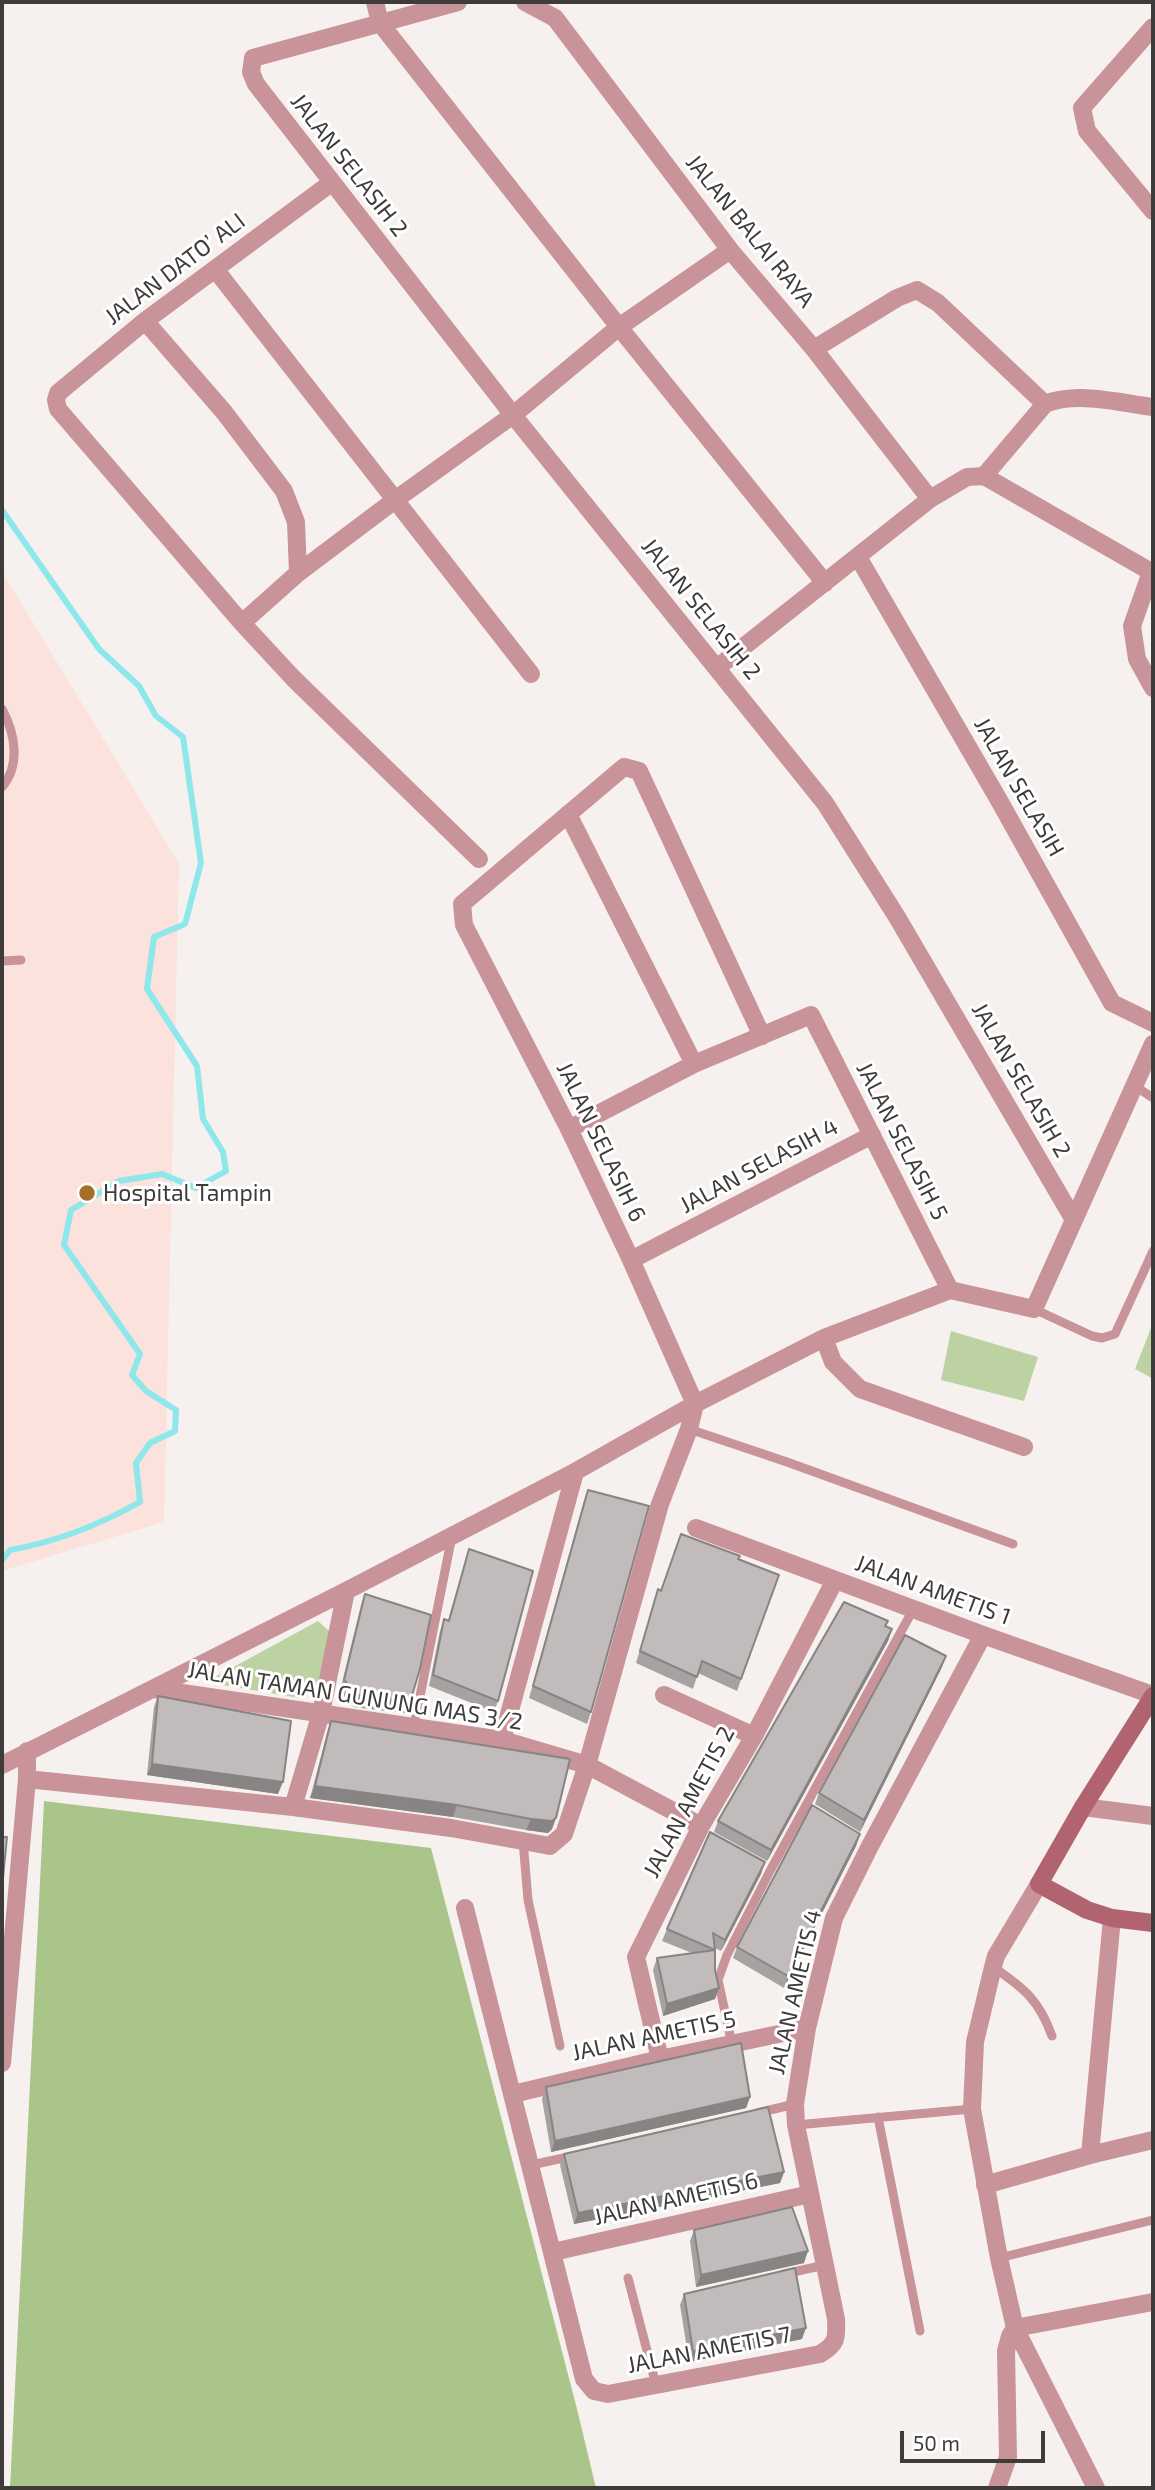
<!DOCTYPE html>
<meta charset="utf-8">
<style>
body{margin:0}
#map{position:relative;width:1155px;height:2490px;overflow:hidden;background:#f6f1ef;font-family:"Exo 2",sans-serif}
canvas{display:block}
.frame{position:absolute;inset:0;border:4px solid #3e3c3b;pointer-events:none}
.scale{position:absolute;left:900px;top:2431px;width:145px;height:32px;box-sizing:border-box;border:4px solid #3e3c3b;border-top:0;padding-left:9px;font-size:21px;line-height:24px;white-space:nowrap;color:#3e3c3b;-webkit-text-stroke:5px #fff;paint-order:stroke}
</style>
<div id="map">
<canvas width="1155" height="2490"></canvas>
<div class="frame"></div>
<div class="scale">50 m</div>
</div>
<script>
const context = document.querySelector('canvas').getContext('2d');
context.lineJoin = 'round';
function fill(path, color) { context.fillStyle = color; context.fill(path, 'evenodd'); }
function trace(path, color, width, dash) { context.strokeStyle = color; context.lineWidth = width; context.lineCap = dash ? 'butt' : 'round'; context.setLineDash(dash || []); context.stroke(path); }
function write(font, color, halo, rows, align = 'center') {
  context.font = font + ' "Exo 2",sans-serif'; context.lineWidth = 6; context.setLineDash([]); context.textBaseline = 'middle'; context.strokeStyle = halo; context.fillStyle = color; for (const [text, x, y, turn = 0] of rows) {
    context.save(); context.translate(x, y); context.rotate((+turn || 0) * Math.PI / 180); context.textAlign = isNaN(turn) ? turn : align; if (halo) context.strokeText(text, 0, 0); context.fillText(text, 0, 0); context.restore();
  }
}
const medical = new Path2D(`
 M 2,571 L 179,864 L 164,1522 L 2,1571 Z`);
const green = new Path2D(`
 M 1153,1323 L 1153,1379 L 1135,1369 Z
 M 951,1331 L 1038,1357 L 1024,1401 L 941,1380 Z
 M 318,1621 L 330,1632 L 316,1691 L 299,1698 L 206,1682 Z`);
const forest = new Path2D(`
 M 44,1801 L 431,1848 L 577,2409 L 596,2488 L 10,2488 Z`);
const stream = new Path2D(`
 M 2,510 L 99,649 L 139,686 L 156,716 L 183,737 L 201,863 L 185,924 L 154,937 L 147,989 L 197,1066 L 203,1119 L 223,1152 L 226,1171 L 196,1188 L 162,1174 L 119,1181 L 71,1210 L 64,1245 L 140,1354 L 132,1375 L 146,1391 L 176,1410 L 175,1431 L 150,1443 L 136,1463 L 140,1502 C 99,1525 56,1542 10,1550 L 2,1560`);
const lane = new Path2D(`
 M 2,709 C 15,733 21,765 2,787
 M 2,961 L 21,960
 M 1135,1086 L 1153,1098
 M 1034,1309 L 1092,1336 L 1102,1338 L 1115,1334 L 1153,1251
 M 689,1429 L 787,1462 L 1013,1544
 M 414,1726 L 452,1536
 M 523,1841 L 528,1900 L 560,2046
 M 993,1967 C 1024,1988 1039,2000 1052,2036
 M 732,2044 L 718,1980 L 727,1955 L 770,1871 L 914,1608
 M 757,2113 L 795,2104
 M 878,2117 L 920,2331
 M 796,2125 L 972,2109
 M 531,2165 L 573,2156
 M 999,2258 L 1153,2220
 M 784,2274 L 825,2265
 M 628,2278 L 656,2385`);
const street = new Path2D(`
 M 375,2 L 380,23 L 619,327 L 825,583
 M 458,2 L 253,58 L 251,72 L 256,84 L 513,415 L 825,803 L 897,917 L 1074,1220
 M 525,2 L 555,18 L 730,250 L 814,349 L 930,499
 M 1153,27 L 1082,108 L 1087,131 L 1153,211
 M 331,183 L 145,321 L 58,393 L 56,400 L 58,409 L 242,623 L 294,679 L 479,859
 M 215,269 L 531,674
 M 145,321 L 224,412 L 284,491 L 296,522 L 298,573
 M 814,349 L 897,298 L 917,290 L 938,303 L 1045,404
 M 984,476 L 1045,404 C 1077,391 1120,403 1153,407
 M 858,557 L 1000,802 L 1112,1003 L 1153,1023
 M 1151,572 L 1132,626 L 1137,659 L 1153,688
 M 242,623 L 298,573 L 395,500 L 513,415 L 619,327 L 730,250
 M 718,667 L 930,499 L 967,477 L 984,476 L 1153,573
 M 568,814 L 694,1064
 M 569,1129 L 694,1064 L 811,1015 L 950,1290
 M 631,1260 L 872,1135
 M 824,1338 L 833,1362 L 860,1389 L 1024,1447
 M 696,1528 L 983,1635 L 1153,1695
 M 155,1689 L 502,1740 L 587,1765 L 701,1826
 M 664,1695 L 754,1736
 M 502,1740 L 575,1472
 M 2,1765 L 346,1591 L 571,1474 L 695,1404 L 824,1338 L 950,1290 L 1034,1309 L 1153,1044
 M 27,1779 L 293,1807 L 451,1828 L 550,1846 L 564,1834 L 587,1765 L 660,1504 L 689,1429 L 695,1404 L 631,1260 L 569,1129 L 464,925 L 462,904 L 624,767 L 639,771 L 762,1036
 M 293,1807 L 321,1713 L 346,1591
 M 1083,1807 L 1153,1816
 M 1039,1884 L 996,1956 L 993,1967 L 975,2042 L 972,2109 L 999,2258 L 1015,2328 L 1096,2488
 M 465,1908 L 584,2379 L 594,2391 L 608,2394 L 820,2354 C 837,2344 837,2338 836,2319 L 796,2125 L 795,2104 L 807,2028 L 834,1918 L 870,1846 L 983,1635
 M 660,2059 L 636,1957 L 701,1826 L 754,1736 L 835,1580
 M 2,2063 L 27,1779 L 27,1751
 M 513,2094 L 660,2059 L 807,2028
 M 1090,2155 L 1112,1918
 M 985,2185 L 1090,2155 L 1153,2140
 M 553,2252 L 810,2194
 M 997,2488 L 1008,2457 L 1006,2351 L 1010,2336 L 1015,2328 L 1153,2302`);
const secondary = new Path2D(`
 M 1153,1696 L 1083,1807 L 1039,1884 L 1087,1910 L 1112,1918 L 1153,1923`);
const wall = new Path2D(`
 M 588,1490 L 591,1712 L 587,1724 L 529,1698 L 584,1501 Z
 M 469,1549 L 498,1701 L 494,1712 L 429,1686 L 440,1631 L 444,1619 L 448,1620 Z
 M 738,1559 L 779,1575 L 737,1691 L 698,1673 L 693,1689 L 636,1663 L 658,1589 L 661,1590 Z
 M 365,1594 L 410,1702 L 406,1713 L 354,1707 L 340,1691 L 361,1605 Z
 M 886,1626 L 892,1629 L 888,1641 L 767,1861 L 714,1832 L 718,1821 Z
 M 942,1667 L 860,1832 L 815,1804 L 819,1793 Z
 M 158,1696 L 278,1794 L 147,1775 L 154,1707 Z
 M 331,1721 L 556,1818 L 552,1829 L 548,1833 L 526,1830 L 453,1817 L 310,1798 L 327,1733 Z
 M 860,1834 L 856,1846 L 784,1988 L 733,1958 L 737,1947 Z
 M 761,1874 L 721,1951 L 715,1948 L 715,1970 L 719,1988 L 715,1999 L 663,2016 L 653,1970 L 657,1958 L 692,1953 L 662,1941 L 667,1929 Z
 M 546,2087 L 750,2097 L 746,2108 L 551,2152 L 542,2099 Z
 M 564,2154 L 784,2172 L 780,2183 L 574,2224 L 560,2165 Z
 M 694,2230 L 804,2263 L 696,2287 L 690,2241 Z
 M 684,2294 L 802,2339 L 689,2362 L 680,2305 Z`);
const shadedWall = new Path2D(`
 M 892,1629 L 888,1641 L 767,1861 L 771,1850 Z
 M 946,1656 L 942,1667 L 860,1832 L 864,1820 Z
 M 358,1695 L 410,1702 L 406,1713 L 354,1707 Z
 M 152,1764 L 283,1782 L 278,1794 L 147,1775 Z
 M 315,1786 L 457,1805 L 453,1817 L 310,1798 Z
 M 556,1818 L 552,1829 L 548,1833 L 526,1830 L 531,1819 Z
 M 860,1834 L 856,1846 L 784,1988 L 788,1976 Z
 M 765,1862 L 761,1874 L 721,1951 L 725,1940 Z
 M 719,1988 L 715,1999 L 663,2016 L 667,2004 Z
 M 750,2097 L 746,2108 L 551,2152 L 555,2141 Z
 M 784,2172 L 780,2183 L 574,2224 L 578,2213 Z
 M 808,2251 L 804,2263 L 696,2287 L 701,2275 Z
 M 806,2328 L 802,2339 L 689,2362 L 693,2351 Z`);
const building = new Path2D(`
 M 588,1490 L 649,1506 L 591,1712 L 533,1686 Z
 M 681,1534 L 740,1556 L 738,1559 L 779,1575 L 741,1679 L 702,1661 L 697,1677 L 640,1651 L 658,1589 L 661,1591 Z
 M 469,1549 L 533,1571 L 498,1701 L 433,1675 L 444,1619 L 449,1621 Z
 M 365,1594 L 431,1615 L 420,1669 L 410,1702 L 358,1695 L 344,1680 Z
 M 844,1602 L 888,1621 L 885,1626 L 892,1629 L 771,1850 L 718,1821 Z
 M 905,1635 L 946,1656 L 864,1820 L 819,1793 Z
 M 158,1696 L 291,1721 L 283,1782 L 152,1764 Z
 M 331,1721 L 570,1759 L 556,1818 L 552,1821 L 531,1819 L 457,1805 L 315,1786 Z
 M 812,1805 L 860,1834 L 788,1976 L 737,1947 Z
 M 710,1832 L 765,1862 L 725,1940 L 713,1933 L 715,1950 L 667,1929 Z
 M 2,1837 L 7,1837 L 2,1888 Z
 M 715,1950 L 715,1970 L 719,1988 L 667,2004 L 657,1958 Z
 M 741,2043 L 750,2097 L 555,2141 L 546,2087 Z
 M 768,2107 L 784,2172 L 578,2213 L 564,2154 Z
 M 792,2207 L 808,2251 L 701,2275 L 694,2230 Z
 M 795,2268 L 806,2328 L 693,2351 L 684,2294 Z`);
const markers = [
 [87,1193,9,"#a47029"]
];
const streetNames = [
 ["JALAN SELASIH 2",349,165,52],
 ["JALAN BALAI RAYA",750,231,51],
 ["JALAN DATO’ ALI",175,269,-37],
 ["JALAN SELASIH 2",701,609,51],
 ["JALAN SELASIH",1019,787,60],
 ["JALAN SELASIH 2",1021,1080,60],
 ["JALAN SELASIH 5",902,1141,63],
 ["JALAN SELASIH 6",601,1142,64],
 ["JALAN SELASIH 4",759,1166,-28],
 ["JALAN AMETIS 1",933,1590,20],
 ["JALAN TAMAN GUNUNG MAS 3/2",355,1696,9],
 ["JALAN AMETIS 2",689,1802,-62],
 ["JALAN AMETIS 4",795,1992,-77],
 ["JALAN AMETIS 5",654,2036,-12],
 ["JALAN AMETIS 6",676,2199,-13],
 ["JALAN AMETIS 7",709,2350,-11]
];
const poiNames = [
 ["Hospital Tampin",103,1193]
];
fill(medical, '#fce2dc');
fill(green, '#bcd2a3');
fill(forest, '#a9c589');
trace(stream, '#8de7eb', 6);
trace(lane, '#c9939a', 9);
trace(street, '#c9939a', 18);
trace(secondary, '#b1636f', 18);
fill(wall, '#a6a2a1');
fill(shadedWall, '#878483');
fill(building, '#c1bcbb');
trace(building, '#878483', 2);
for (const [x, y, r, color] of markers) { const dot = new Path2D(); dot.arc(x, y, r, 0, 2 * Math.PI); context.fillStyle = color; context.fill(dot); trace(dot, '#fff', 2.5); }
write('23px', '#3e3c3b', '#fff', streetNames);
write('23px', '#3e3c3b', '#fff', poiNames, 'left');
</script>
